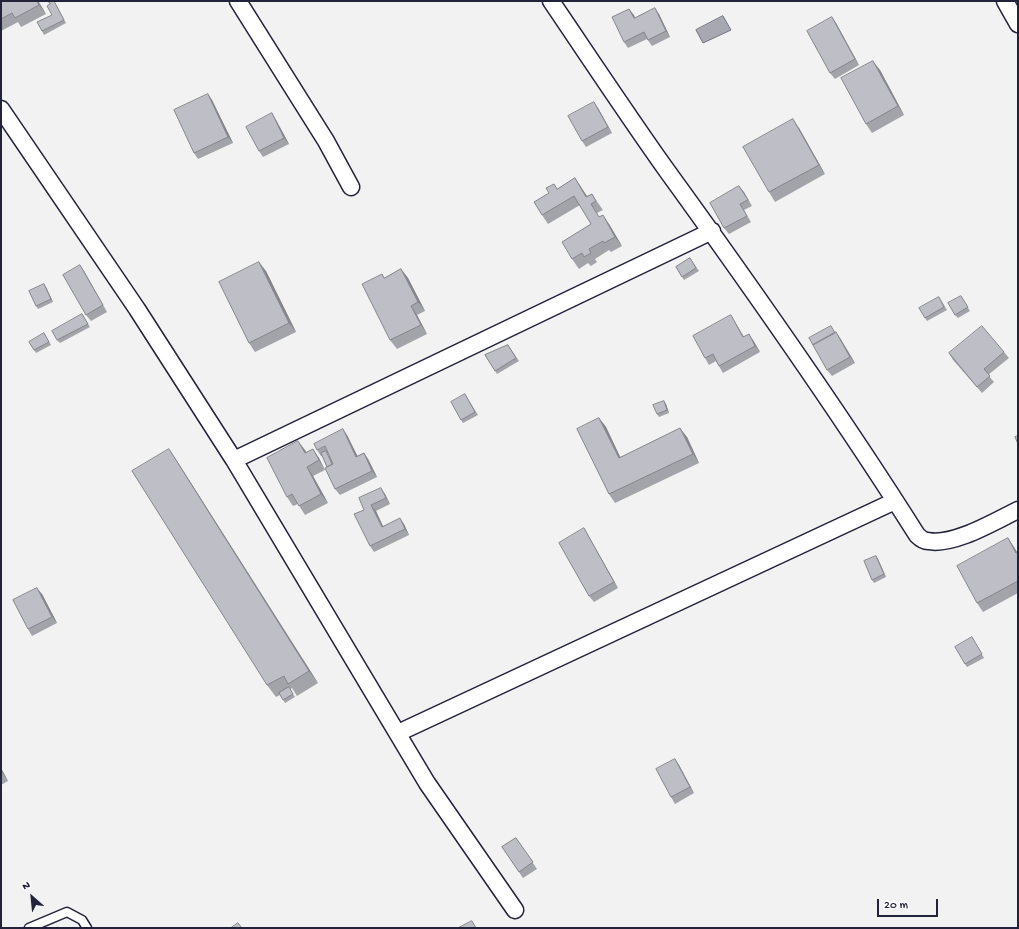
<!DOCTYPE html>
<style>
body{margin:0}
#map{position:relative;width:1019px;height:929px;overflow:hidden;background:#f2f2f3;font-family:"Gochi Hand",sans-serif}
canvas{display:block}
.frame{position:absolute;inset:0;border:2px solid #22223b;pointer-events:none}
.north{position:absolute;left:12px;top:877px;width:40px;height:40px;-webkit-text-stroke:3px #fff;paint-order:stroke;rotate:333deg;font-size:11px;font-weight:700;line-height:16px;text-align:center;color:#22223b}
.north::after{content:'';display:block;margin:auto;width:14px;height:18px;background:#22223b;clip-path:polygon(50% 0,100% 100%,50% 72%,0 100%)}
.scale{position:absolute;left:877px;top:899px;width:61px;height:18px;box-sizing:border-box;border:2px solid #22223b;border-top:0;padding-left:5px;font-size:12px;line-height:14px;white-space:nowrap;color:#22223b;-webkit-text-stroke:3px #fff;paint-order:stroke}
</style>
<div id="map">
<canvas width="1019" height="929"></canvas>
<div class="frame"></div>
<div class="north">N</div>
<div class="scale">20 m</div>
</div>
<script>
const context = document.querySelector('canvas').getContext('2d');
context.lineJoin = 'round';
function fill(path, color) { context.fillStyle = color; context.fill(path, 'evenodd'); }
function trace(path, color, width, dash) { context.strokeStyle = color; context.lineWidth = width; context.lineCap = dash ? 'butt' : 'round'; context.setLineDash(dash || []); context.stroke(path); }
const water = new Path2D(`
 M 723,16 L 731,30 L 703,43 L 696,30 Z`);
const service = new Path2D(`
 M 29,928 L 67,912 L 82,920 L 87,928`);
const minor = new Path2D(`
 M 238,1 L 326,141 L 351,187
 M 551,1 C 589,57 626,113 665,168 C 752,288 838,410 917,535 C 920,538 924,541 928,541 C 954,546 995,521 1018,510
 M 1005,1 L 1018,24
 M 1,109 L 137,309 L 234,460 L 427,783 L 515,910
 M 234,460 L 712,231
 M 398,733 L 895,501`);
const wall = new Path2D(`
 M 1,1 L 42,1 L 39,2 L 46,14 L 21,27 L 18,22 L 1,31 Z
 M 54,1 L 66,23 L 44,35 L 42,31 L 52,15 Z
 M 629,9 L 635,18 L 659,14 L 670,37 L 652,46 L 647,39 L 628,48 L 624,42 Z
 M 836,23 L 859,65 L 835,79 L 830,73 Z
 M 880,70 L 904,115 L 872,133 L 866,124 Z
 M 208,94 L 212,100 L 233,143 L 198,159 L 194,153 Z
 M 598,108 L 612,133 L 586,147 L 582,141 Z
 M 272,113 L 276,120 L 289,144 L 263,157 L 259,151 Z
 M 799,128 L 825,174 L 775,202 L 769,192 Z
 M 575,178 L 587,196 L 592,194 L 598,203 L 603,210 L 597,213 L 599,217 L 609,224 L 622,246 L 611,252 L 609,250 L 595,259 L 597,262 L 591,266 L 588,263 L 579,269 L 572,259 L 591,224 L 580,205 L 548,224 L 542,215 L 557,189 Z
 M 739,186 L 752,206 L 744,210 L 751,222 L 729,234 L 724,228 Z
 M 690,258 L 699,271 L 684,280 L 676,267 Z
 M 401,269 L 408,278 L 425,311 L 417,315 L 427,334 L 397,349 L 390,340 L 382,274 L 384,278 Z
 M 84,271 L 107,312 L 91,321 L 86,315 Z
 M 266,271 L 296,332 L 255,352 L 249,343 Z
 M 46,287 L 53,302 L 38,309 L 36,306 Z
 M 961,296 L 970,311 L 958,318 L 955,315 Z
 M 941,300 L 947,310 L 927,321 L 925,318 Z
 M 82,314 L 90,327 L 60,343 L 57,340 Z
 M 735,322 L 744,337 L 753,340 L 760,352 L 723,373 L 716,361 L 709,365 L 705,358 Z
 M 44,333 L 51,345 L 36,353 L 34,350 Z
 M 835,333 L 840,338 L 855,363 L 832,376 L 827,370 Z
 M 508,345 L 519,361 L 497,374 L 485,355 Z
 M 1004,352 L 1009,358 L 988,375 L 994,382 L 982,393 L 953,360 L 949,353 Z
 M 465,394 L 478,415 L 463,423 L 461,420 Z
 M 666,404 L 669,413 L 659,417 L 657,414 Z
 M 599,418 L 606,427 L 620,457 L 687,437 L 699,463 L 615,503 L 609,494 Z
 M 347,435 L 357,456 L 364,453 L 368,459 L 377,477 L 340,495 L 335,489 L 327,467 L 322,456 L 321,456 L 317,450 ZM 327,453 L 328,453 L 333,464 Z
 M 169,449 L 177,461 L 318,683 L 297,696 L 292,688 L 290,689 L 295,697 L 285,703 L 280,695 L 276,697 L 267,685 Z
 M 305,450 L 306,452 L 319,458 L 325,470 L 313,476 L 328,503 L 305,515 L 298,504 L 293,506 L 287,497 Z
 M 385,494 L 390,504 L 376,511 L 383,526 L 404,524 L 409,535 L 374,552 L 370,546 L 364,510 Z
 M 584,528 L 588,535 L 618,588 L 594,602 L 589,596 Z
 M 1008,538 L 1017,552 L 1018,552 L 1018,593 L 983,612 L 977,603 Z
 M 876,556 L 878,559 L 886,577 L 874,583 L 872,580 Z
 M 42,594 L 57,623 L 32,636 L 28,629 Z
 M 974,641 L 984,658 L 967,667 L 965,664 Z
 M 675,759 L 679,765 L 694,793 L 675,804 L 671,797 Z
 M 1,768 L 8,781 L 1,785 Z
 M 516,838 L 537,869 L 523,878 L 502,847 Z`);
const shadedWall = new Path2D(`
 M 37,1 L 38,1 L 46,14 L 39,5 Z
 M 655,8 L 659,14 L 670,37 L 666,31 Z
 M 629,9 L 634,15 L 638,24 L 634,18 Z
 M 832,17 L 836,23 L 859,65 L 855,59 Z
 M 873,61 L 880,70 L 904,115 L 898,106 Z
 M 208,94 L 212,100 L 233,143 L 228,137 Z
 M 594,102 L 598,108 L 612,133 L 608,127 Z
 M 272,113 L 276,120 L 289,144 L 284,138 Z
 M 793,119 L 799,128 L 825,174 L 819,165 Z
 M 575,178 L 581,187 L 593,206 L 586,197 Z
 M 739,186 L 744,192 L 752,206 L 748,200 Z
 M 603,215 L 609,224 L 622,246 L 615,237 Z
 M 259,262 L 266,271 L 296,332 L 289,323 Z
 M 80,265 L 84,271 L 107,312 L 103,305 Z
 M 401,269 L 408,278 L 425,311 L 418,302 Z
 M 44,284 L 46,287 L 53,302 L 51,299 Z
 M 411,306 L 417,315 L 427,334 L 421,325 Z
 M 731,315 L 735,322 L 748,344 L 743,337 Z
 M 836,332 L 840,338 L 855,363 L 850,357 Z
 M 749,334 L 753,340 L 760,352 L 755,346 Z
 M 664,401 L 666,404 L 669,413 L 667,410 Z
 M 599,418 L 606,427 L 625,467 L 619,458 Z
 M 680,428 L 687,437 L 699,463 L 693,454 Z
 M 343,429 L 347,435 L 361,463 L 356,457 Z
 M 298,441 L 305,450 L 311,462 L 305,453 Z
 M 169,449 L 177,461 L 318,683 L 309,671 Z
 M 313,449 L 319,458 L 325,470 L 319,460 Z
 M 364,453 L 368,459 L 377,477 L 372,471 Z
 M 307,467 L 313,476 L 328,503 L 321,494 Z
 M 381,488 L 385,494 L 390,504 L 386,498 Z
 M 371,505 L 376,511 L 386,533 L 382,527 Z
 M 400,518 L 404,524 L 409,535 L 405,529 Z
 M 584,528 L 588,535 L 618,588 L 614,582 Z
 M 1008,538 L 1014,547 L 1018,554 L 1018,556 Z
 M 876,556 L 878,559 L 886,577 L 884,574 Z
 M 37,588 L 42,594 L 57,623 L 52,617 Z
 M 675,759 L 679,765 L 694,793 L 690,787 Z
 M 1,768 L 8,781 L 1,771 Z`);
const building = new Path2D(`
 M 1,1 L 37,1 L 39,5 L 15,18 L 12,13 L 1,19 Z
 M 48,1 L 54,1 L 64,20 L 42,31 L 37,22 L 52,15 L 47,6 L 50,4 Z
 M 655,8 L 666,31 L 648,40 L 644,32 L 624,42 L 612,17 L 629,9 L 634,18 Z
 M 832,17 L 855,59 L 830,73 L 807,31 Z
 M 873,61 L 898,106 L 866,124 L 841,78 Z
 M 208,94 L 228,137 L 194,153 L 174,110 Z
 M 594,102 L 608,127 L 582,141 L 568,116 Z
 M 272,113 L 284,138 L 259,151 L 246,127 Z
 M 793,119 L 819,165 L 769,192 L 743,147 Z
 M 575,178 L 586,197 L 592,194 L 596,201 L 591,204 L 599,217 L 603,215 L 615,237 L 604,243 L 603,241 L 589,249 L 591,253 L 584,257 L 582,253 L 572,259 L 562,242 L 591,224 L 574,196 L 542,215 L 534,202 L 549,193 L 546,188 L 554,184 L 557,189 Z
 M 739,186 L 748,200 L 740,204 L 747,216 L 724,228 L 710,203 Z
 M 690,258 L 696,268 L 682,277 L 676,267 Z
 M 259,262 L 289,323 L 249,343 L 219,282 Z
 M 80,265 L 103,305 L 86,315 L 63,275 Z
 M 401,269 L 418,302 L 411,306 L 421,325 L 390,340 L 362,284 L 382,274 L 384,278 Z
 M 44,284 L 51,299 L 36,306 L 29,291 Z
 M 961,296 L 968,307 L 955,315 L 948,303 Z
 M 939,297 L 944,307 L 925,318 L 919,308 Z
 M 82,314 L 88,324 L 57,340 L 52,331 Z
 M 731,315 L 743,337 L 749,334 L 755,346 L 719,366 L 713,354 L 705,358 L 693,336 Z
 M 831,326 L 835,333 L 813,345 L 809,338 Z
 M 982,326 L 1004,352 L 984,369 L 990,376 L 977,387 L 949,353 Z
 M 836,332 L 850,357 L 827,370 L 813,345 Z
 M 44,333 L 49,342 L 34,350 L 29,342 Z
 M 508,345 L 516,358 L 495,371 L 485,355 Z
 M 465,394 L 475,412 L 461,420 L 451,402 Z
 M 664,401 L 667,410 L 657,414 L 653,405 Z
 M 599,418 L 619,458 L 680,428 L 693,454 L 609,494 L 577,429 Z
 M 343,429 L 356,457 L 364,453 L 372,471 L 335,489 L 325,468 L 333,464 L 325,446 L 317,450 L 314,444 Z
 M 1018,436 L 1018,444 L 1015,437 Z
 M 298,441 L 305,453 L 313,449 L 319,460 L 307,467 L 321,494 L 299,506 L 292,494 L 287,497 L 267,458 Z
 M 169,449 L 309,671 L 288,684 L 284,676 L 267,685 L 132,471 Z
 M 326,451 L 332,464 L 327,467 L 321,453 Z
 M 381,488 L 386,498 L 371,505 L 382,527 L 400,518 L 405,529 L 370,546 L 354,514 L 364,510 L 359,498 Z
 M 584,528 L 614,582 L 589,596 L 559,543 Z
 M 1008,538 L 1016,553 L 1018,552 L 1018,581 L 977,603 L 957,566 Z
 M 876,556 L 884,574 L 872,580 L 864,561 Z
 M 37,588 L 52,617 L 28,629 L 13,600 Z
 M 972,637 L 982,654 L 965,664 L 955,647 Z
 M 289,687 L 293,694 L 283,700 L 279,693 Z
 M 675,759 L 690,787 L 671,797 L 656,769 Z
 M 516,838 L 533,862 L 519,872 L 502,847 Z
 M 472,921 L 476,928 L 458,928 Z
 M 238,923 L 242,928 L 231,928 Z`);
fill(water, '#a8a8b2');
trace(water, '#727282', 1);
trace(service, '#22223b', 11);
trace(minor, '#22223b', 19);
trace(service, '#fff', 8);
trace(minor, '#fff', 16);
fill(wall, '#a3a3aa');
fill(shadedWall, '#85858b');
fill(building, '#bebec6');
trace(building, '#85858b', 1);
</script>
